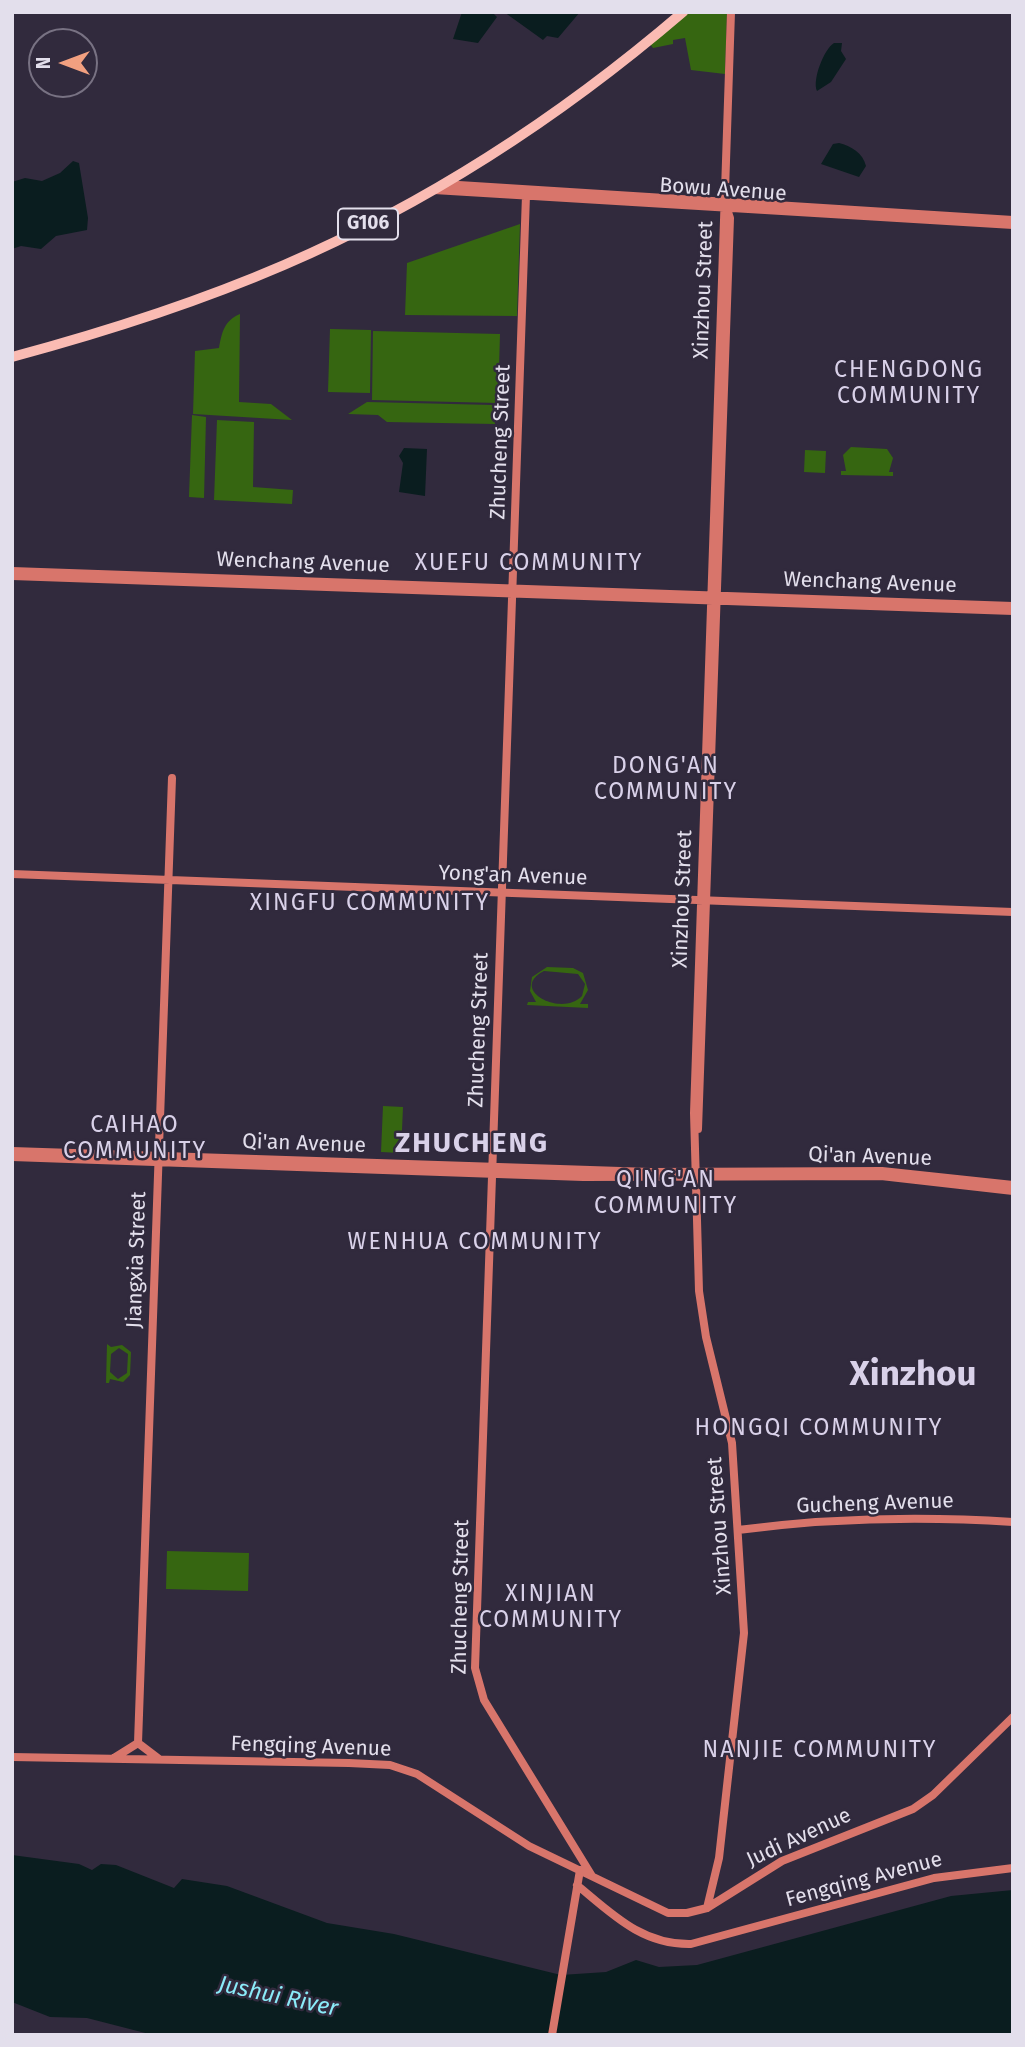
<!DOCTYPE html>
<style>
body{margin:0}
#map{position:relative;width:1025px;height:2047px;overflow:hidden;background:#312a3d;font-family:"Fira Sans",sans-serif}
canvas{display:block}
.frame{position:absolute;inset:0;border:14px solid #e3dfec;pointer-events:none}
.north{position:absolute;left:28px;top:28px;width:70px;height:70px;box-sizing:border-box;background:#312a3d;border:2px solid #787283;border-radius:50%;rotate:270deg;font-size:19px;font-weight:700;line-height:28px;text-align:center;color:#e3dfec}
.north::after{content:'';display:block;margin:auto;width:24px;height:32px;background:#f2a080;clip-path:polygon(50% 0,100% 100%,50% 72%,0 100%)}
</style>
<div id="map">
<canvas width="1025" height="2047"></canvas>
<div class="frame"></div>
<div class="north">N</div>
</div>
<script>
const context = document.querySelector('canvas').getContext('2d');
context.lineJoin = 'round';
function fill(path, color) { context.fillStyle = color; context.fill(path, 'evenodd'); }
function trace(path, color, width, dash) { context.strokeStyle = color; context.lineWidth = width; context.lineCap = dash ? 'butt' : 'round'; context.setLineDash(dash || []); context.stroke(path); }
function write(font, color, halo, rows, align = 'center') {
  context.font = font + ' "Fira Sans",sans-serif'; context.lineWidth = 5; context.setLineDash([]); context.textBaseline = 'middle'; context.strokeStyle = halo; context.fillStyle = color; for (const [text, x, y, turn = 0] of rows) {
    context.save(); context.translate(x, y); context.rotate((+turn || 0) * Math.PI / 180); context.textAlign = isNaN(turn) ? turn : align; if (halo) context.strokeText(text, 0, 0); context.fillText(text, 0, 0); context.restore();
  }
}
const green = new Path2D(`
 M 687,12 L 727,12 L 725,74 L 691,70 L 685,38 L 673,40 L 673,44 L 653,48 L 650,44 Z
 M 520,224 L 517,316 L 405,315 L 407,263 Z
 M 240,314 L 239,402 L 271,404 L 292,420 L 193,414 L 195,351 L 219,348 C 222,332 224,321 240,314 Z
 M 330,329 L 371,330 L 370,393 L 328,392 Z
 M 373,331 L 500,334 L 498,403 L 372,400 Z
 M 367,402 L 494,405 L 495,424 L 387,422 L 378,415 L 348,414 Z
 M 192,415 L 206,417 L 204,498 L 189,497 Z
 M 217,420 L 254,422 L 253,487 L 293,490 L 292,504 L 214,500 Z
 M 851,447 L 887,449 L 893,458 L 889,472 L 893,472 L 893,476 L 841,475 L 841,471 L 846,471 L 843,455 Z
 M 805,450 L 826,451 L 825,473 L 804,472 Z
 M 547,967 L 573,968 L 583,973 L 588,990 L 580,1004 L 588,1004 L 588,1008 L 527,1005 L 528,1002 L 536,1002 L 530,991 L 532,977 ZM 544,971 L 578,974 L 585,984 L 582,996 C 561,1018 508,989 544,971 Z
 M 383,1106 L 403,1107 L 401,1153 L 381,1152 Z
 M 107,1344 L 111,1347 L 122,1345 L 131,1352 L 130,1375 L 123,1382 L 110,1379 L 109,1383 L 106,1383 ZM 119,1348 L 128,1354 L 127,1373 L 118,1379 L 110,1372 L 111,1354 Z
 M 167,1551 L 249,1553 L 248,1591 L 166,1589 Z`);
const water = new Path2D(`
 M 462,12 L 492,12 L 497,17 L 478,43 L 453,39 Z
 M 504,12 L 580,12 L 558,38 L 547,36 L 543,40 Z
 M 834,43 L 842,43 L 841,51 L 846,59 L 831,82 L 817,91 C 812,80 824,49 834,43 Z
 M 839,143 C 851,146 863,153 866,166 L 859,177 L 821,164 L 833,144 Z
 M 73,161 L 79,163 L 88,218 L 87,230 L 56,236 L 41,249 L 21,246 L 12,249 L 12,182 L 25,178 L 42,181 L 60,173 Z
 M 404,448 L 427,449 L 425,496 L 399,492 L 403,463 L 399,456 Z
 M 12,1855 L 79,1864 L 92,1870 L 101,1864 L 116,1865 L 174,1888 L 182,1879 L 227,1886 L 327,1923 L 394,1934 L 561,1975 L 606,1972 L 636,1960 L 659,1967 L 697,1965 L 951,1896 L 1013,1890 L 1013,2035 L 153,2035 L 87,2018 L 50,2017 L 12,2002 Z`);
const secondary = new Path2D(`
 M 443,184 L 1013,220
 M 434,190 L 1013,225
 M 526,195 L 475,1668 L 484,1700 L 592,1876
 M 12,571 L 1013,606
 M 12,576 L 1013,611
 M 12,874 L 1013,912
 M 698,1129 L 730,218 L 727,209
 M 12,1151 L 651,1172 L 882,1171 L 1013,1185
 M 12,1157 L 583,1177 L 881,1176 L 1013,1191
 M 738,1530 C 830,1518 920,1516 1013,1522
 M 138,1743 L 172,778
 M 138,1743 L 159,1759
 M 12,1757 L 349,1763 L 390,1765 L 417,1774 L 529,1846 L 668,1913 L 687,1913 L 707,1908 L 782,1861 L 913,1809 L 933,1795 L 1013,1717
 M 114,1758 L 138,1743
 M 577,1885 C 612,1914 642,1945 691,1944 L 934,1878 L 1013,1868
 M 707,1908 L 719,1858 L 744,1633 L 732,1443 L 706,1337 L 699,1291 L 694,1113 L 731,12
 M 552,2035 L 580,1870`);
const highway = new Path2D(`
 M 12,357 C 105,332 196,303 284,265 C 428,203 564,114 683,12`);
const shields = [
 [368,224,60]
];
const shieldNames = [
 ["G106",368,224]
];
const streetNames = [
 ["Bowu Avenue",723,190,4],
 ["Xinzhou Street",704,290,-88],
 ["Zhucheng Street",501,442,-88],
 ["Wenchang Avenue",303,563,2],
 ["Wenchang Avenue",870,583,2],
 ["Yong'an Avenue",513,876,2],
 ["Xinzhou Street",683,899,-88],
 ["Zhucheng Street",479,1030,-88],
 ["Qi'an Avenue",304,1144,2],
 ["Qi'an Avenue",870,1157,2],
 ["Jiangxia Street",137,1260,-88],
 ["Gucheng Avenue",875,1504,-2],
 ["Xinzhou Street",720,1526,-94],
 ["Zhucheng Street",461,1597,-89],
 ["Fengqing Avenue",311,1747,2],
 ["Judi Avenue",799,1838,-25],
 ["Fengqing Avenue",864,1880,-15]
];
const neighbourhoodNames = [
 ["CHENGDONG",909,371],
 ["COMMUNITY",909,397],
 ["XUEFU COMMUNITY",529,564],
 ["DONG'AN",666,767],
 ["COMMUNITY",666,793],
 ["XINGFU COMMUNITY",370,904],
 ["CAIHAO",135,1126],
 ["COMMUNITY",135,1152],
 ["QING'AN",666,1181],
 ["COMMUNITY",666,1207],
 ["WENHUA COMMUNITY",475,1243],
 ["HONGQI COMMUNITY",819,1429],
 ["XINJIAN",551,1595],
 ["COMMUNITY",551,1621],
 ["NANJIE COMMUNITY",820,1751]
];
const waterNames = [
 ["Jushui River",278,1997,12]
];
const districtNames = [
 ["ZHUCHENG",472,1144]
];
const townNames = [
 ["Xinzhou",913,1375]
];
fill(green, '#366611');
fill(water, '#0a1d1f');
trace(secondary, '#d8756b', 8);
trace(highway, '#fabbb3', 10);
for (const [x, y, w] of shields) { const box = new Path2D(); box.roundRect(x - w / 2, y - 15.5, w, 31, 5); context.fillStyle = '#312a3d'; context.fill(box); trace(box, '#e3dfec', 2); }
write('bold 19px', '#e3dfec', null, shieldNames);
write('21px', '#e3dfec', '#312a3d', streetNames);
context.letterSpacing = '2px';
write('23px', '#d9d1e9', '#312a3d', neighbourhoodNames);
context.letterSpacing = '0px';
write('italic 23px', '#8bebf9', '#312a3d', waterNames);
context.letterSpacing = '2px';
write('bold 28px', '#d9d1e9', '#312a3d', districtNames);
context.letterSpacing = '0px';
write('bold 35px', '#d9d1e9', '#312a3d', townNames);
</script>
